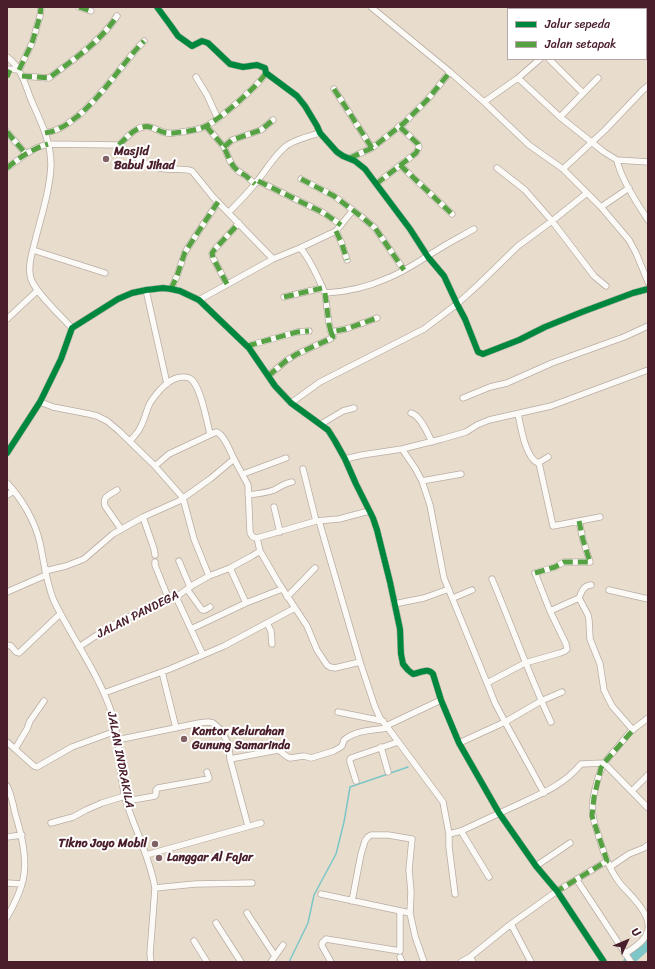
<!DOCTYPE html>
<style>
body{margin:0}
#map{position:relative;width:655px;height:969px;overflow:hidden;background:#e8dccc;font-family:Sriracha,sans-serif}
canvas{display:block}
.frame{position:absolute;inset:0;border:8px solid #4a1f2b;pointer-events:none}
.legend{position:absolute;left:507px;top:8px;width:140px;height:52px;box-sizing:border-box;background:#fff;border:1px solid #b7a5aa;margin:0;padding:5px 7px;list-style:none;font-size:12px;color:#4a1f2b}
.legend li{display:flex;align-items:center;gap:8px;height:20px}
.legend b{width:20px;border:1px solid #b7a5aa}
.north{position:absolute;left:607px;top:921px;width:40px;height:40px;-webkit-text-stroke:3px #fff;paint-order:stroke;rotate:46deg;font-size:11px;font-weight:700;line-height:16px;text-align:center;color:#4a1f2b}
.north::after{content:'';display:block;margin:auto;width:14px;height:18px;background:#4a1f2b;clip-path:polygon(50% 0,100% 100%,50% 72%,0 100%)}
</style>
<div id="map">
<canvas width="655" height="969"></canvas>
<div class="frame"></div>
<ul class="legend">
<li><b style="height:5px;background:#00873e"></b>Jalur sepeda</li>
<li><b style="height:5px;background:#56a243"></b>Jalan setapak</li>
</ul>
<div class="north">U</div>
</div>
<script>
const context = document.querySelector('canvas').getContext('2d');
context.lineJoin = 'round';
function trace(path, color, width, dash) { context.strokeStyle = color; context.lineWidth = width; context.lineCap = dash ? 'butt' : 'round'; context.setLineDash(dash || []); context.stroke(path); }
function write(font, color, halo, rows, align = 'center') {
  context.font = font + ' Sriracha,sans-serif'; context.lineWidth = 4; context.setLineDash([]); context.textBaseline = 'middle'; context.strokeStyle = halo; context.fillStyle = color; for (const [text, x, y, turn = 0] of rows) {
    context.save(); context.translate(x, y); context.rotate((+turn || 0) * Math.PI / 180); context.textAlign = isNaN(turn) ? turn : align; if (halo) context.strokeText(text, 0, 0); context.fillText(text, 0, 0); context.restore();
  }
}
const stream = new Path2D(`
 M 289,962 L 308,923 L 314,895 L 336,854 L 344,822 L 350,787 L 408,767`);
const river = new Path2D(`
 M 628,962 L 648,944`);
const minor = new Path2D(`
 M 79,7 L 91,11
 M 157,7 L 171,26 L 178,36 L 192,46 L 202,41 L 208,43 L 230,64 L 243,67 L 257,65 L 265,68 L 266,73 L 297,96 L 305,106 L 317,126 L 320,133 L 337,152 L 343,156 L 355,161 L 365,169 L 410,229 L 428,257 L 444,276 L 457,304 L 465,319 L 478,352 L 483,354 L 519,340 L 545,327 L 582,312 L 633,293 L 648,289
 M 371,7 L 450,72 L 484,102 L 529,145 L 563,169 L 601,207 L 629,240 L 636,253 L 648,282
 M 7,57 C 22,68 25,85 32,102 C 41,122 51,142 51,165 C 50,189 42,214 36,237 C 33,250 27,266 31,279 C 36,293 61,316 72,328
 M 549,59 L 583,93
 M 7,69 L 19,70
 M 19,70 L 32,43 L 40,16 L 41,7
 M 22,76 L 49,78 C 73,60 101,41 117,16
 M 196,77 L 207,95 L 218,119
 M 518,78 L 540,59
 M 334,89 L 372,148
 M 484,102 L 518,78 L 560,117 L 604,152 L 617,160 L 648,162
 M 560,117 L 598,78
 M 206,126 L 224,147 L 230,161 L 234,167 L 238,171 L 246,176 L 255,184
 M 7,132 L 26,154
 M 45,133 C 50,132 55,131 60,128 C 67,125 72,120 78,116 C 105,93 120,66 144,41
 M 119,145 C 136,157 145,167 166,169 C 175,170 184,168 192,171 L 213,197 L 273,259
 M 224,147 L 232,140 L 261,130 L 273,120
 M 350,158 L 372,148 L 404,123 L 428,99 L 450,72
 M 617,160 C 620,177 638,205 648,220
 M 400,165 L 452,214
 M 7,168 L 26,154 L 36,148 L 48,144 L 119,145 C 128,136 139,122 153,128 C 160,131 165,134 173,133 C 183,132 194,131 204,127 C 218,121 258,86 266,73
 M 497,168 L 525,190 L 552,221 L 594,276 L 606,286
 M 563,169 L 605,130 L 643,90 L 648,86
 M 301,179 L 334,196 L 362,217 L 375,228 L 404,270
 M 258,181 L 324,213 L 341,225
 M 376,184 L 416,153 L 419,147 L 418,144 L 399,126
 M 601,207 L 629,188
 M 229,212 C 239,202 249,192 258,180 C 267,169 274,156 285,147 C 293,140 310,136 320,133
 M 336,231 L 342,244 L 347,260
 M 300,248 C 310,258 319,280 325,293 C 346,292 368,287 388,278 C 406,271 422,259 439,249 C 450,242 462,236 474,229
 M 33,250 L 105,273
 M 227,284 L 213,258 L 212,253 L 215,249 L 239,223
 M 171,289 L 177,276 L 185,252 L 218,202
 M 146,290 L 167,384
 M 325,293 L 329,324 L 331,332 L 346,329 L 377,318
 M 284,297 L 322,288
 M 199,300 L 273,259 L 300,248 L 336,231 L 341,225 L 353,210
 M 7,319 L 37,291
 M 247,346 L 297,332 L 309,331
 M 268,376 L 287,360 L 297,354 L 330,339 L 333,337 L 331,332
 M 463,398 L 490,387 L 507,383 L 552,363 L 624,337 L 648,326
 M 40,402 L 53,407 L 89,414 L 97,416 L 107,421 L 119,431 L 154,465 L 177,491 L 183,498 L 194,539 L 209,576
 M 291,403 L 320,382 L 424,329 L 457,304 L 478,285 L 518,246 L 552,221 L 587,193
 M 411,413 C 420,415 428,434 432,442
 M 518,414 C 521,427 525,457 538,463 L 548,457
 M 321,424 L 343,411 L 354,408
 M 130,441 C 134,436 139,432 141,426 C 145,419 146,411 150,403 C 156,394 166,381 177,378 C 181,377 187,376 191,379 C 201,387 207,422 210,434
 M 402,449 L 442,439 L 466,432 L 477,425 L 489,420 L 551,406 L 648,370
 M 7,453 L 40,402 L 61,359 L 72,328 L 118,299 L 132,293 L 146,290 L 163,288 L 171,289 L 180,291 L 199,300 L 249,348 L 275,386 L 291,403 L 328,430 L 335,441 L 345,459 L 356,484 L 373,518 L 377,530 L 390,582 L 400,629 L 401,654 L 403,664 L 408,670 L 413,674 C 420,673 428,667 433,674 L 441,700 L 459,743 L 499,813 L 536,866 L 557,891 L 604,962
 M 234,459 L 248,485 L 250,532 C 251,536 253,538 257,538
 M 345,459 L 362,455 L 402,449 L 415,468 L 422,481 L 430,505 L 444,578 L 487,683 L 495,703 L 505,722 L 544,793
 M 539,463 L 553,526 L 600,517
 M 303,469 L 316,521
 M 243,474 L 286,458
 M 422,481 L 461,474
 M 7,483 C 22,499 35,521 40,543 C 44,562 46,582 54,601 C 72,638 99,674 112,714 C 121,743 118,773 126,801 C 135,830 150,858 155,888 L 150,954 L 151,962
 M 117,490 C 110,495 102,496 105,506 L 121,529
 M 7,495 L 14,491
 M 248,495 C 257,494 266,493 274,490 C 280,487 285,483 292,482
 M 274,507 L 280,532
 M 143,517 L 154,549 L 155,555
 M 319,521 L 360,662 L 375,707 L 380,718 L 388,728 L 443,802 L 449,834 L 449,847 L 455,894
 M 179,561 L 190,587
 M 155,562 L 155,565 L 169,600
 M 230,568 L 246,603
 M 45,571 L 66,566 L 84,559 L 113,534 L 143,517 L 179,501 L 210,479 L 234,459 C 230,451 224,434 216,432 L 169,454 L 155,466
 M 492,579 C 512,626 529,675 551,722
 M 591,585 C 583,586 582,591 579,598 L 588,615 L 589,620 L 590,639 L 600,664 L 604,690 L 612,706 L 633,730
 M 187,589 L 202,610 L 205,610 L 210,607
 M 609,590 L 648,599
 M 7,592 L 46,575
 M 176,597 L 203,655
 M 287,597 L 315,568
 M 453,598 L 472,590
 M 394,604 L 424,598 L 449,589
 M 550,611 L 579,598
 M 267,623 L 271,631 L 272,644
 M 191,629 L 246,603 L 282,589
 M 7,645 L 11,646 L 16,652 L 19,653 L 60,614
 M 79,647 L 103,631 L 121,621 L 149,607 L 176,597 L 193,585 L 209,576 L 230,568 L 252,556 L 260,551
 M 360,662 L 335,668 L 330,667 L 327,665 L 317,650 L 307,626 L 278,582 L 260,551 L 257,538 L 316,521 L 339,519 L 369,511
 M 162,672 L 176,728
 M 487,683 L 525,663 L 560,653 L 565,651 L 567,649 L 566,644 L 550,611 L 535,573 L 555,567 L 564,562 L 590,562 L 583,540 L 579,521
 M 104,693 L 170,669 L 224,646 L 295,608
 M 338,712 L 383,721
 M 386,726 L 441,700
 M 117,740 L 199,723 L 208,722 L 213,723 L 220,729 L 229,745 L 230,759 L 248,826
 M 7,742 L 15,749 L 27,729 L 30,721 L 44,701
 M 459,743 L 505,722 L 541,701 L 562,692
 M 381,747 L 388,772
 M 15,749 L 34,766 L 37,767 L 72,747 L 116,731
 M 230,759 L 278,750 C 283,752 285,757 290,758 L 304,756 L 311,758 L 334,751 L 339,748 L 342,746 L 344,740 C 356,730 373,730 388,728
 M 356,781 L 350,762 L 350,759 L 351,758 L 398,742
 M 7,786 C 11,794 13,803 15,813 C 21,833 28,859 23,880 C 20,893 14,905 7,917
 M 632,791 L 648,775
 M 126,800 L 138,799 L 155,796 L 156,794 L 156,790 L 158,788 L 208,779 L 209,778 L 207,772
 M 51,823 L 73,817 L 86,810 L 102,803 L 125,796
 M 461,831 L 489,877
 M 449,834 L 461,831 C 479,823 497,814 515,806 C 540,794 563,786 581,764 L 604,763 L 648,808
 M 7,837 L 22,835
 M 146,855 L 261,823
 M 536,866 L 570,843
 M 610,867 L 629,854 L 644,848 L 648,845
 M 577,880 L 631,962
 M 7,883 L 22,884
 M 155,888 L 195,884 L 252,883
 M 321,894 L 410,913
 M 352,901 L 361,854 L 365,841 L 368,837 L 371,835 L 388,835 L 412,839 L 409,870 L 411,892 L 410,913 L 415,936 L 424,962
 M 247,913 L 275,956
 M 216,923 L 241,962
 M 511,924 L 531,962
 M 194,941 L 207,962
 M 625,954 C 634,947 645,942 648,930 C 652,913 628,894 619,882 C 608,867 603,851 598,834 C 596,828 594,822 593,816 C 590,803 598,775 604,763 L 631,731 L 648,718
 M 400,957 L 402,962
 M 470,957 L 473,962
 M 271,962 L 283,945
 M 331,962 L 322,946 L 322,943 L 326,939 L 400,951 L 400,911
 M 461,962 L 470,957 L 511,924 L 557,891 L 607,861`);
const quiet = new Path2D(`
 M 79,7 L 91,11
 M 19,70 L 32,43 L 40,16 L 41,7
 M 22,76 L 49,78 C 73,60 101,41 117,16
 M 7,77 L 10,70
 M 334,89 L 372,148
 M 206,126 L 224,147 L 230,161 L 234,167 L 238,171 L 246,176 L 255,184
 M 7,132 L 26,154
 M 45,133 C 50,132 55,131 60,128 C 67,125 72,120 78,116 C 105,93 120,66 144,41
 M 119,145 C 128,136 139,122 153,128 C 160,131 165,134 173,133 C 183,132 194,131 204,127 C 218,121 258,86 266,73
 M 224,147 L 232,140 L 261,130 L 273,120
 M 350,158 L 372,148 L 404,123 L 428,99 L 450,72
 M 400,165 L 452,214
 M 7,168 C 20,157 32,149 48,144
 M 301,179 L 334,196 L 362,217 L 375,228 L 404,270
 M 258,181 L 324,213 L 341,225
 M 376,184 L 416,153 L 419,147 L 418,144 L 399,126
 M 336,231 L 342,244 L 347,260
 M 227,284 L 213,258 L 212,253 L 215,249 L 239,223
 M 171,289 L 177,276 L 185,252 L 218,202
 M 325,293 L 329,324 L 331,332 L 346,329 L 377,318
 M 284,297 L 322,288
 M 247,346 L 297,332 L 309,331
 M 268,376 L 287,360 L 297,354 L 330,339 L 333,337 L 331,332
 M 535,573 L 555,567 L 564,562 L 590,562 L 583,540 L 579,521
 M 555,889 L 557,891 L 607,861 L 592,816 L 594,797 L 601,768 L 604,763 L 633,730`);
const cycleway = new Path2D(`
 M 157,7 L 171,26 L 178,36 L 192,46 L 202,41 L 208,43 L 230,64 L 243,67 L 257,65 L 265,68 L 266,73 L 297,96 L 305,106 L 317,126 L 320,133 L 337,152 L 343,156 L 355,161 L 365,169 L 410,229 L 428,257 L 444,276 L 457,304 L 465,319 L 478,352 L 483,354 L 519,340 L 545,327 L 582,312 L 633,293 L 648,289
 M 7,453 L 40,402 L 61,359 L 72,328 L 118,299 L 132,293 L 146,290 L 163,288 L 171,289 L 180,291 L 199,300 L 249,348 L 275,386 L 291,403 L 328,430 L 335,441 L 345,459 L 356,484 L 373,518 L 377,530 L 390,582 L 400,629 L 401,654 L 403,664 L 408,670 L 413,674 C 420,673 428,667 433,674 L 441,700 L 459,743 L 499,813 L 536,866 L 557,891 L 604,962`);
const markers = [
 [106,159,4,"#816163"],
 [184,739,4,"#816163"],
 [155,844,4,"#816163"],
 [159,858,4,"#816163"]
];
const poiNames = [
 ["Masjid",114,152],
 ["Babul Jihad",114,166],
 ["Kantor Kelurahan",192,732],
 ["Gunung Samarinda",192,746],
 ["Tikno Joyo Mobil",147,844,"right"],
 ["Langgar Al Fajar",167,858]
];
const streetNames = [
 ["JALAN PANDEGA",138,615,-27],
 ["JALAN INDRAKILA",120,760,79]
];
trace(stream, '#7cc6c8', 1.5);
trace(river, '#7cc6c8', 10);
trace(minor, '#b9ada4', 7);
trace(minor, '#fcfaf7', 5.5);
trace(quiet, '#56a243', 5, [10, 5]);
trace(cycleway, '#00873e', 6);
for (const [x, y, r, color] of markers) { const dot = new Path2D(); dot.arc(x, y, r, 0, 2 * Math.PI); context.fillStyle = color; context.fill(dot); trace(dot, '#fff', 1.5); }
write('bold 12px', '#4a1f2b', '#fff', poiNames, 'left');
write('12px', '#4a1f2b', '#fff', streetNames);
</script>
